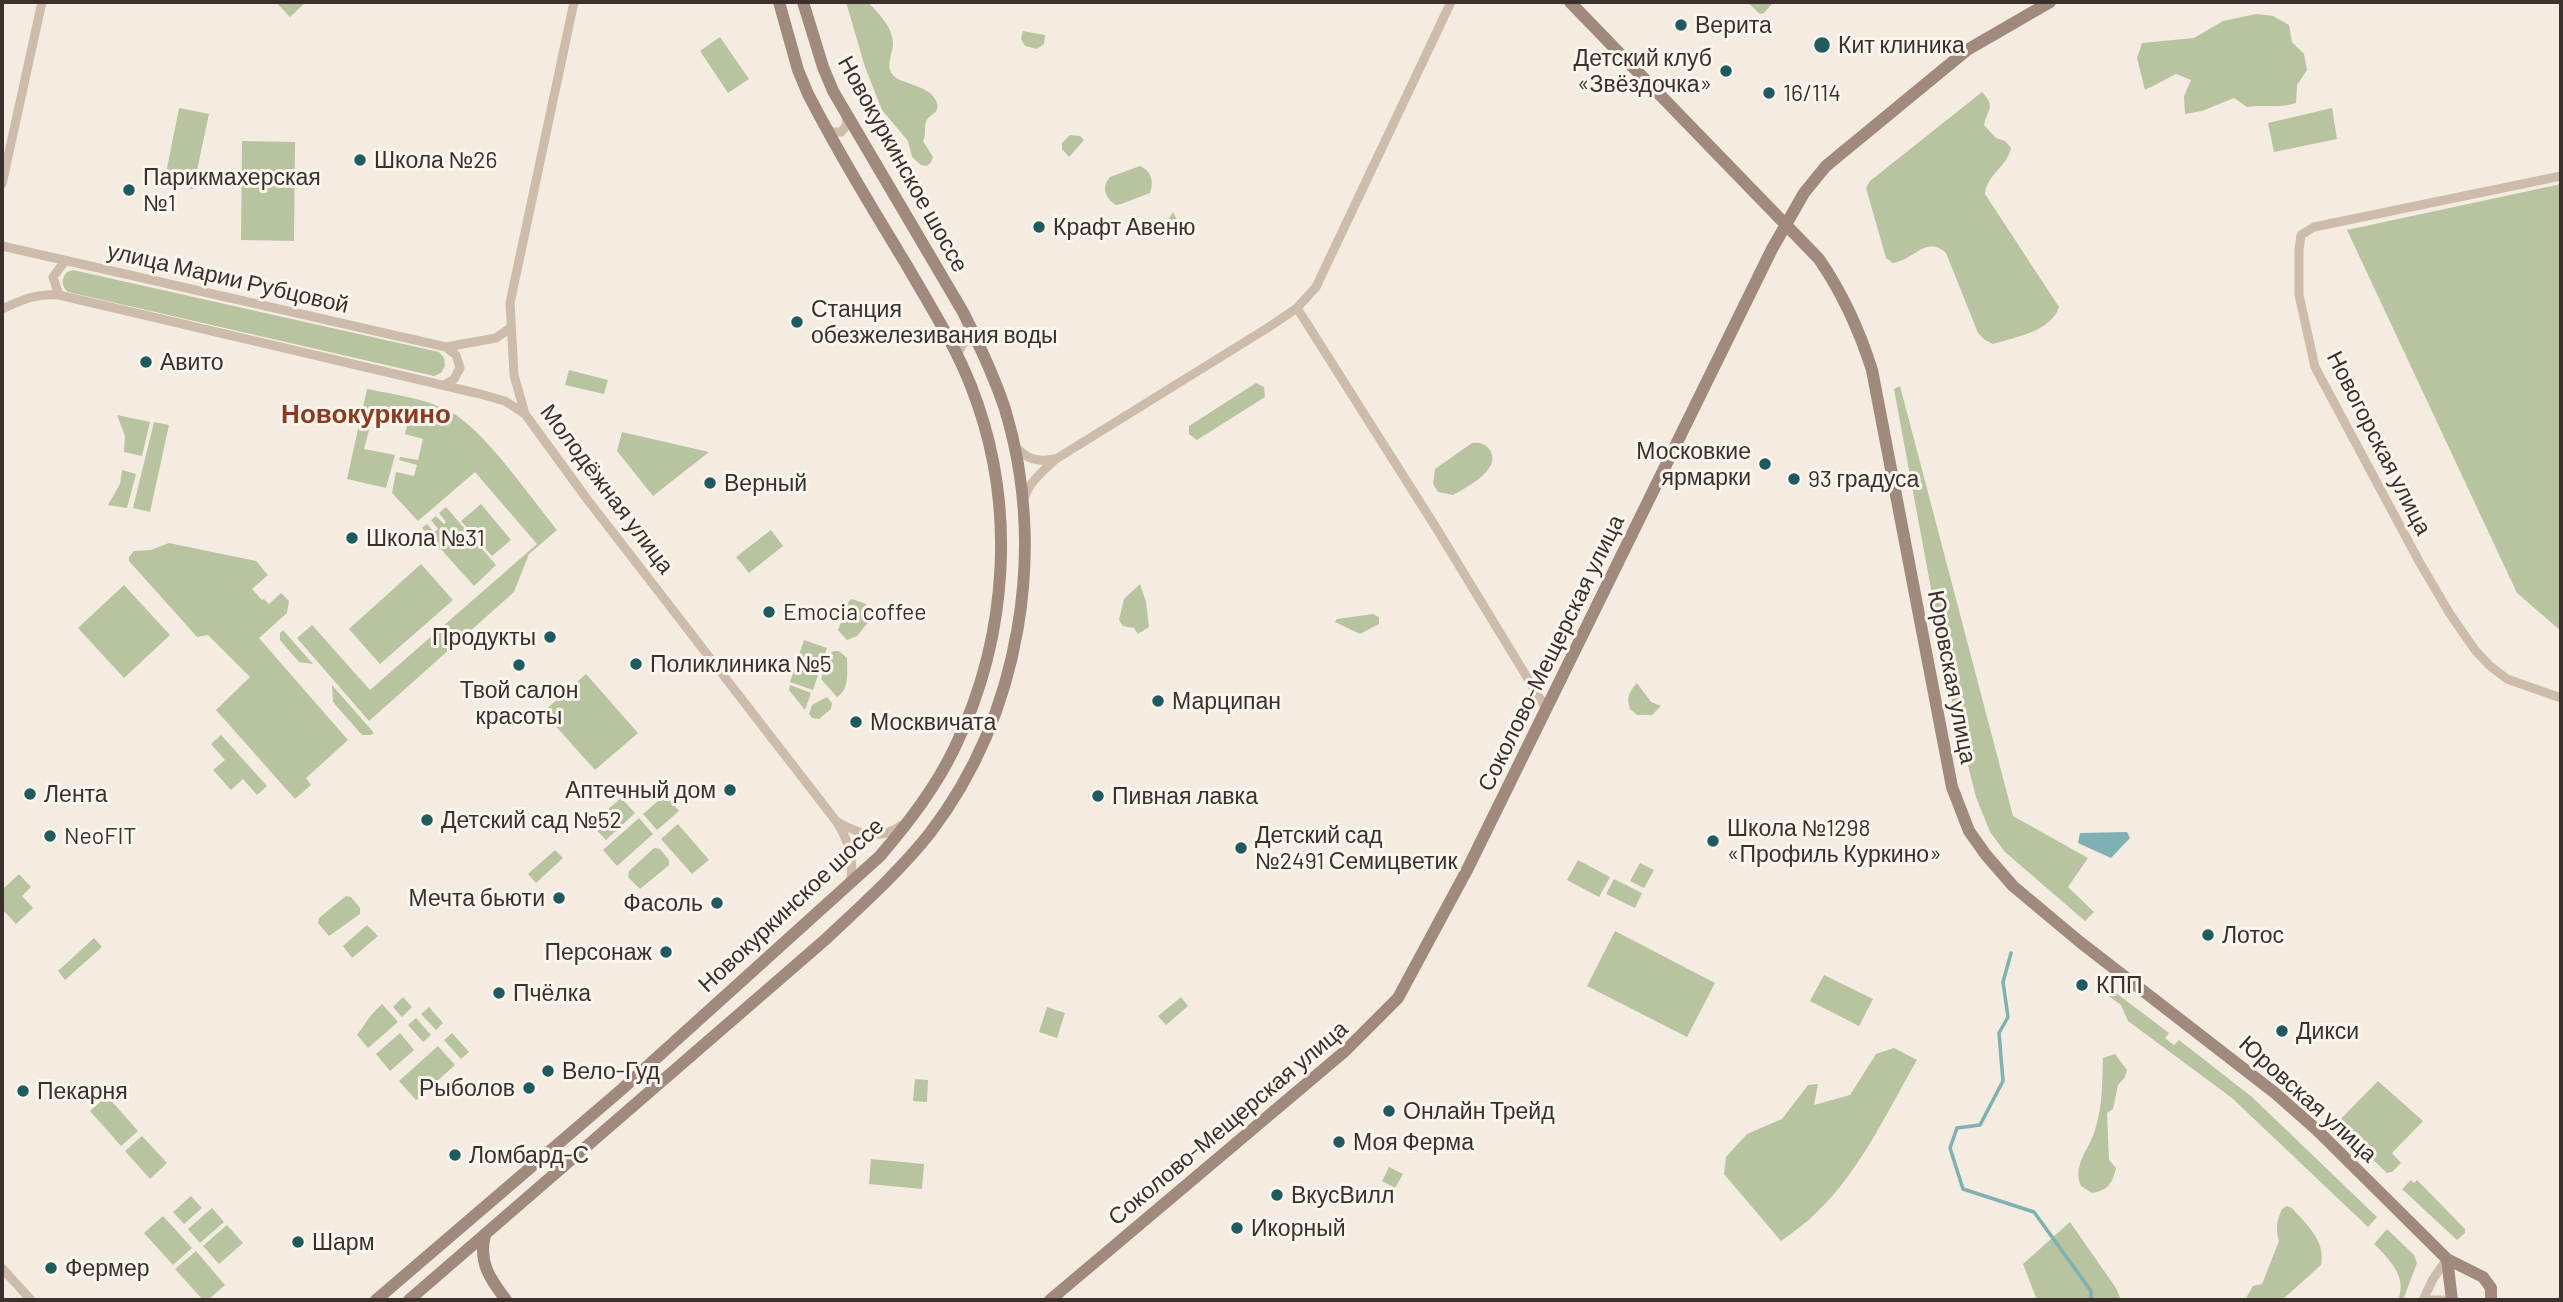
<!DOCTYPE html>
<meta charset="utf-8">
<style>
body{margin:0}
#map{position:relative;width:2563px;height:1302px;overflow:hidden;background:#f4ebe1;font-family:Barlow,sans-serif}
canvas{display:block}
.frame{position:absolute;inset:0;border:4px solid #3b302b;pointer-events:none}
</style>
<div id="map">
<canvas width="2563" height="1302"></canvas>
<div class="frame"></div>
</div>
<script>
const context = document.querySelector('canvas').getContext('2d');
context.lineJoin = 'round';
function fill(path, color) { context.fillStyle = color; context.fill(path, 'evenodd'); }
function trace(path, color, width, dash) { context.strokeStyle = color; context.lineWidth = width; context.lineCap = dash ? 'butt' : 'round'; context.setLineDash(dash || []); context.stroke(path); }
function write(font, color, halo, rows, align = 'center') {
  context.font = font + ' Barlow,sans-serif'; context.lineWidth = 6; context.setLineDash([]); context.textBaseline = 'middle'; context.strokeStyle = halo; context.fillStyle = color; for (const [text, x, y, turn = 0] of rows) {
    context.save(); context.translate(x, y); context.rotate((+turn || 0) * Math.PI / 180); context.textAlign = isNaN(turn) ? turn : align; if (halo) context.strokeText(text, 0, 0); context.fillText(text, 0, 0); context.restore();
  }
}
const green = new Path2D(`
 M 276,2 L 306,2 L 290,17 Z
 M 846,2 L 868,2 C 879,14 892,26 893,43 C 893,54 885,65 893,75 C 899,84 932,85 937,103 C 940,113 930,114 927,120 C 923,126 927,134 923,141 L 933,157 L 931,162 L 927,166 L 921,165 L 912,157 L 908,141 L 882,110 L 865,67 Z
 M 1747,2 L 1771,2 L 1772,4 L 1764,13 L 1760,14 Z
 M 2256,14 L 2273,16 L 2289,25 L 2292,42 L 2304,54 L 2307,70 L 2297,85 L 2296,103 C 2279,109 2265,104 2247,107 L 2234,98 L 2202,111 L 2185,114 L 2184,96 L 2191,80 L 2176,74 L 2145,90 L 2137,58 L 2142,43 L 2194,38 L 2223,21 Z
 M 1023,31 L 1045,35 L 1044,44 L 1037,49 L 1025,46 L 1021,39 Z
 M 720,37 L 749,79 L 728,93 L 700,51 Z
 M 1982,92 C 1996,107 1988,108 1984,125 L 1996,138 L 2005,141 L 2011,148 C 2007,167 1987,174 1985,194 L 2059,307 C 2051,332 2015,337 1993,344 L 1985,340 L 1978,333 L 1946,253 C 1926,235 1914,260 1893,263 L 1886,258 L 1866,188 L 1870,181 Z
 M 179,108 L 209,114 L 193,189 L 164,183 Z
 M 2332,108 L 2337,139 L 2274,152 L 2268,123 Z
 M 1070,135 L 1080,136 L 1084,140 L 1069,157 L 1062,149 L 1062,143 Z
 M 242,141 L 295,142 L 294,241 L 241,240 Z
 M 1140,166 C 1152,171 1154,183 1150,193 L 1121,204 L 1116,205 C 1105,198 1101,187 1110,177 Z
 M 2561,184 L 2561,631 L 2517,593 L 2347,230 Z
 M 1173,212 L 1180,226 L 1177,232 L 1170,235 L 1157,230 L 1168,220 Z
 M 73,270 L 439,352 L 444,358 L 445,366 L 441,373 L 434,376 L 68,292 C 61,286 61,279 67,272 Z
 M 569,370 L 608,380 L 604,394 L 565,385 Z
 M 1256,383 L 1264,387 L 1265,397 L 1197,440 L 1189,434 L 1189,426 Z
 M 1900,386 L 2013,816 L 2088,858 L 2068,887 L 2094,912 L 2085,921 L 2005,852 L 1990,832 L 1976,797 L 1951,697 L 1894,389 Z
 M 367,389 C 396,395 431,399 456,415 C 490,438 530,497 557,530 L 529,554 L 514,592 L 369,721 L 297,638 L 312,625 L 370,690 L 537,544 L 475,472 L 418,521 L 392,493 L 396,472 L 414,476 L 417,465 L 399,460 L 400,457 L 418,460 L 423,439 L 405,434 L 409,418 L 374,411 L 364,449 L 395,455 L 386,488 L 347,479 Z
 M 117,415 L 150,422 L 142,456 L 124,452 L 125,436 Z
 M 154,422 L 169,425 L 150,512 L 133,508 Z
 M 622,432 L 709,452 L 653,496 L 617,451 Z
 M 1472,443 C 1480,442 1487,444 1491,452 C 1500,470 1466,488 1453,495 L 1438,492 L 1433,484 L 1435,469 Z
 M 122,470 L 136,474 L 127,508 L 108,505 L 120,484 Z
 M 481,504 L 511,540 L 492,556 L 461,521 Z
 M 446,507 L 496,565 L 474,586 L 422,528 L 427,524 L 434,532 L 438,529 L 431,520 L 436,516 L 444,524 L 446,522 L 439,513 Z
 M 771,530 L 783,546 L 749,573 L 736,557 Z
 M 169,543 L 256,561 L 268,575 L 252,589 L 262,600 L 264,599 L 269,604 L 281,593 L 289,601 L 287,613 L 259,638 L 348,740 L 306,778 L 311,785 L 295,799 L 216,710 L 250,677 L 208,635 L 197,637 L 129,561 L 129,557 L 134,551 L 151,550 Z
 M 421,564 L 453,600 L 380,664 L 349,629 Z
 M 1140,584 L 1146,602 L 1149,627 L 1138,634 L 1134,628 L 1123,626 L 1119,620 L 1124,599 Z
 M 124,585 L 170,635 L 124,678 L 78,628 Z
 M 852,599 L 866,604 L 871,619 L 857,636 L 847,640 L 838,630 L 849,601 Z
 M 1373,614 L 1379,617 L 1379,624 L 1360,634 L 1335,622 L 1337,619 Z
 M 283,630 L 313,664 L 299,662 L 280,640 L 280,633 Z
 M 804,640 L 827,648 L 813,690 L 790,682 Z
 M 834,651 L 839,651 L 847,658 C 847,672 850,689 837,697 L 821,679 L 830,653 Z
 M 586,674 L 638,733 L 595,770 L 543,712 Z
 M 1637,683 L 1651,702 L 1661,706 L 1652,715 L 1637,715 L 1630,709 C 1626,698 1629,692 1637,683 Z
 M 332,685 L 374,733 L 371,735 L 362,735 L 333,702 Z
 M 790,685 L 811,693 L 805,710 L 789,690 Z
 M 827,697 L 832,703 L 831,709 L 819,719 L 812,718 L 809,714 L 812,705 Z
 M 221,735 L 267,786 L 257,795 L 243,779 L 231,790 L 213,770 L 225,760 L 211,744 Z
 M 665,795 L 679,811 L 657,830 L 643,814 Z
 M 621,798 L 635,813 L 606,840 L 591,824 Z
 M 639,818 L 653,834 L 617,866 L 603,850 Z
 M 678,824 L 709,860 L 692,874 L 661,839 Z
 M 654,848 L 660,849 L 669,860 L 669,865 L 640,889 L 628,877 L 629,871 Z
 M 555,850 L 563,858 L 536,883 L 528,874 Z
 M 1578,860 L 1610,877 L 1599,897 L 1567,880 Z
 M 1640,863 L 1654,870 L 1644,888 L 1630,881 Z
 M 19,874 L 31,887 L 22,896 L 33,908 L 16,924 L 2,909 L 2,890 Z
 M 1614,879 L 1642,893 L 1635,908 L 1606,894 Z
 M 346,896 L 351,897 L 360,908 L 360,914 L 329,936 L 318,923 L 319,918 Z
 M 367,925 L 378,936 L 352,958 L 343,946 Z
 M 1615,931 L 1715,983 L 1687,1037 L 1587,986 Z
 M 94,938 L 102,947 L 65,980 L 58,971 Z
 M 1824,975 L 1873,999 L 1859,1026 L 1810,1001 Z
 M 2108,987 L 2169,1033 L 2165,1038 L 2174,1045 L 2179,1040 L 2252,1097 L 2377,1217 L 2368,1227 L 2232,1098 L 2128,1021 L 2121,1005 L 2102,991 Z
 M 403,997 L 412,1007 L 402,1017 L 393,1007 Z
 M 1181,997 L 1188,1006 L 1166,1025 L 1158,1016 Z
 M 382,1004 L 398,1022 L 368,1048 L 357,1035 L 372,1014 Z
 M 429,1007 L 443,1023 L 436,1030 L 421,1014 Z
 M 1047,1007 L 1065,1013 L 1057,1038 L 1039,1032 Z
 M 416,1018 L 431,1035 L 423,1042 L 408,1025 Z
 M 400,1033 L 414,1050 L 390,1071 L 376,1054 Z
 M 452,1033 L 469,1052 L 461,1059 L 444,1040 Z
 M 438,1046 L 455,1065 L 416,1100 L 399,1081 Z
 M 1894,1048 L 1917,1060 C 1887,1112 1859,1173 1815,1214 C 1805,1224 1793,1232 1781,1241 L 1724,1174 L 1726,1157 L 1747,1134 L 1782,1119 L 1808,1085 L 1818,1084 L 1814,1105 L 1850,1095 L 1876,1054 Z
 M 2115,1054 L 2127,1070 L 2125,1077 L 2118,1085 L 2113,1109 L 2107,1113 L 2109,1160 L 2116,1168 C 2113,1183 2107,1191 2092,1193 L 2081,1186 C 2072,1165 2089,1150 2095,1130 C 2103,1105 2102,1083 2103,1058 Z
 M 915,1079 L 928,1080 L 927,1102 L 913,1101 Z
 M 2378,1081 L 2423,1121 L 2392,1153 L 2401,1163 L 2392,1172 L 2387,1173 L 2351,1139 L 2350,1132 L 2345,1127 L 2340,1128 L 2336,1124 Z
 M 107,1096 L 138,1131 L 121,1146 L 90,1111 Z
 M 142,1136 L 167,1163 L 150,1179 L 125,1151 Z
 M 871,1159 L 924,1164 L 922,1189 L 869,1184 Z
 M 1389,1167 L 1403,1174 L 1395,1188 L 1382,1181 Z
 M 2411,1180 L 2414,1183 L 2417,1180 L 2465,1229 L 2465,1233 L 2457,1240 L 2402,1189 Z
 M 191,1196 L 202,1208 L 184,1224 L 173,1212 Z
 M 2287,1206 L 2292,1208 C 2307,1225 2326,1241 2321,1265 L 2282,1300 L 2245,1300 L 2253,1286 L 2262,1284 L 2279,1241 C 2275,1229 2277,1220 2282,1209 Z
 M 212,1208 L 224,1222 L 200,1243 L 188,1229 Z
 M 163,1216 L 192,1248 L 173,1265 L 144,1233 Z
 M 2070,1222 L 2116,1288 L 2121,1300 L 2037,1300 L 2023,1264 Z
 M 227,1225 L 243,1243 L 219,1264 L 203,1246 Z
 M 2387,1229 L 2414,1255 L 2417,1263 L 2403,1300 L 2398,1300 C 2408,1277 2389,1259 2374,1244 Z
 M 196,1251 L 225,1285 L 208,1300 L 203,1300 L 175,1269 Z`);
const water = new Path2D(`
 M 2127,832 L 2130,838 L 2111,858 L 2078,843 L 2080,833 Z`);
const stream = new Path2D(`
 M 2011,953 L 2003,982 L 2008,1017 L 1999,1033 L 2003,1081 L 1980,1125 L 1957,1128 L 1950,1148 L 1963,1189 L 2034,1212 L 2091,1291 L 2091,1300`);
const street = new Path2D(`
 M 574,2 L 510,303 L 514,375 L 525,414 L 587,499 L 836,821 C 849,840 855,860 850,883
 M 828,129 L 833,132 L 841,132 L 847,125 L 846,117
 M 2561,176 L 2314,227 L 2301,235 L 2299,250 L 2299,295 L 2315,367 L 2420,563 L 2450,614 L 2475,650 L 2490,666 L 2507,679 L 2561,698
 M 2,184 L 42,2
 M 2,246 L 446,347 L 496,338 L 510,328
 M 59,295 L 53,277 L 65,261
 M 1297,308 L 1435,526 L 1547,710
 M 2,309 C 22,300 36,293 59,295 L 480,394 L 505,401 L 525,414
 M 957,355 L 964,342 L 972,341 L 978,345
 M 444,385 L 454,379 L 460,368 L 456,355 L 446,347
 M 1015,446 C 1027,460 1037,462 1055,459
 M 1024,499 C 1029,482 1043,471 1056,459 L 1269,327 L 1297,308 L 1316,287 L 1451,2
 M 838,822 C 860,835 880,841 902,825
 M 2,1268 L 31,1300
 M 2423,1300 L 2433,1279 L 2447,1259
 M 2431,1300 L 2446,1300`);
const secondary = new Path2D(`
 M 1570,2 L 1819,259 C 1843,294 1859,329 1872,370 L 1952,787 L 1969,831 L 1986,855 L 2013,886 L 2080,942 L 2275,1093 L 2317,1130 L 2447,1259 L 2483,1277 L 2491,1288 L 2491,1300
 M 485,1235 C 478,1262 490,1279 506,1300
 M 2447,1259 L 2452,1300
 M 376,1300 L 621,1090 L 880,856 C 909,822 936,787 955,747 C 1009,635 1017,502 971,386 C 954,343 929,304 906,264 C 872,208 838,152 808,94 L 798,70 L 779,2
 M 409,1300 L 826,939 C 862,905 899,872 930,833 C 1020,715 1048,551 1005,409 C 994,376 979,344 963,312 L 833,91 L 823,67 L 803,2
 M 1050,1300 L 1344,1052 L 1398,998 L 1467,870 L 1772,249 L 1804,193 L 1826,166 L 1967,50 L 2050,2`);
const markers = [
 [1681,25,7,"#1f5a5e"],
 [1822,45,9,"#1f5a5e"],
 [1726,71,7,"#1f5a5e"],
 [1769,93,7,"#1f5a5e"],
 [360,160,7,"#1f5a5e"],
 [129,190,7,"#1f5a5e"],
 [1039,227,7,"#1f5a5e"],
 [797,322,7,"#1f5a5e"],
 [146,362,7,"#1f5a5e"],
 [1765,464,7,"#1f5a5e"],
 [1794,479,7,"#1f5a5e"],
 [710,483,7,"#1f5a5e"],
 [352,538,7,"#1f5a5e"],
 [769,612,7,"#1f5a5e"],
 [550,637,7,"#1f5a5e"],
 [636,664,7,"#1f5a5e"],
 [519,665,7,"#1f5a5e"],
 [1158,701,7,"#1f5a5e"],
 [856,722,7,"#1f5a5e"],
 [730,790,7,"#1f5a5e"],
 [30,794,7,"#1f5a5e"],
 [1098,796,7,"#1f5a5e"],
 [427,820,7,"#1f5a5e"],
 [50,836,7,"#1f5a5e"],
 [1713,841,7,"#1f5a5e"],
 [1241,848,7,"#1f5a5e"],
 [559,898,7,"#1f5a5e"],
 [717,903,7,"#1f5a5e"],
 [2208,935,7,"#1f5a5e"],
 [666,952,7,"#1f5a5e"],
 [2082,985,7,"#1f5a5e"],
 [499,993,7,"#1f5a5e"],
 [2282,1031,7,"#1f5a5e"],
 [548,1071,7,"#1f5a5e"],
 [529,1088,7,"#1f5a5e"],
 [23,1091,7,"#1f5a5e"],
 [1389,1111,7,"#1f5a5e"],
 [1339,1142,7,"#1f5a5e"],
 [455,1155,7,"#1f5a5e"],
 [1277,1195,7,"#1f5a5e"],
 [1237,1228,7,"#1f5a5e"],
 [298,1242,7,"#1f5a5e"],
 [51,1268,7,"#1f5a5e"]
];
const poiNames = [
 ["Верита",1695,25],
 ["Кит клиника",1838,45],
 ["Детский клуб",1712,58,"right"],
 ["«Звёздочка»",1712,84,"right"],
 ["16/114",1783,93],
 ["Школа №26",374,160],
 ["Парикмахерская",143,177],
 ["№1",143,203],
 ["Крафт Авеню",1053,227],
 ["Станция",811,309],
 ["обезжелезивания воды",811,335],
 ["Авито",160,362],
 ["Московкие",1751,451,"right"],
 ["ярмарки",1751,477,"right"],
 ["93 градуса",1808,479],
 ["Верный",724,483],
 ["Школа №31",366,538],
 ["Emocia coffee",783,612],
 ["Продукты",536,637,"right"],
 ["Поликлиника №5",650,664],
 ["Твой салон",519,690,"center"],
 ["красоты",519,716,"center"],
 ["Марципан",1172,701],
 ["Москвичата",870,722],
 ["Аптечный дом",716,790,"right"],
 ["Лента",44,794],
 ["Пивная лавка",1112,796],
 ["Детский сад №52",441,820],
 ["Школа №1298",1727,828],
 ["«Профиль Куркино»",1727,854],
 ["Детский сад",1255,835],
 ["№2491 Семицветик",1255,861],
 ["NeoFIT",64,836],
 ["Мечта бьюти",545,898,"right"],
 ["Фасоль",703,903,"right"],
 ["Лотос",2222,935],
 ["Персонаж",652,952,"right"],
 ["КПП",2096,985],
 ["Пчёлка",513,993],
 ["Дикси",2296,1031],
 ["Вело-Гуд",562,1071],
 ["Рыболов",515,1088,"right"],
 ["Пекарня",37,1091],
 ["Онлайн Трейд",1403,1111],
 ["Моя Ферма",1353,1142],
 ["Ломбард-С",469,1155],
 ["ВкусВилл",1291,1195],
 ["Икорный",1251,1228],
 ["Шарм",312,1242],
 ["Фермер",65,1268]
];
const streetNames = [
 ["Новокуркинское шоссе",903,164,61],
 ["улица Марии Рубцовой",228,278,13],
 ["Новогорская улица",2379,443,63],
 ["Молодёжная улица",607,489,53],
 ["Соколово-Мещерская улица",1551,653,-64],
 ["Юровская улица",1952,677,79],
 ["Новокуркинское шоссе",791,905,-43],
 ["Юровская улица",2308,1099,42],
 ["Соколово-Мещерская улица",1228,1123,-40]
];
const quarterNames = [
 ["Новокуркино",366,414]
];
fill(green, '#b8c4a0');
fill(water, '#7fb0b2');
trace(stream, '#7fb0b2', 3.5);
trace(street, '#cdbbac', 9);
trace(secondary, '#a18a7d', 12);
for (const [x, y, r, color] of markers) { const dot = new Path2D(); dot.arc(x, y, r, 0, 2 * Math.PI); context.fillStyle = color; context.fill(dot); trace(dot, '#fbf5ee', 2.5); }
write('23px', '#3b302b', '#fbf5ee', poiNames, 'left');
write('23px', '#3b302b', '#fbf5ee', streetNames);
write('bold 26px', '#8c3b22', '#fbf5ee', quarterNames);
</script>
